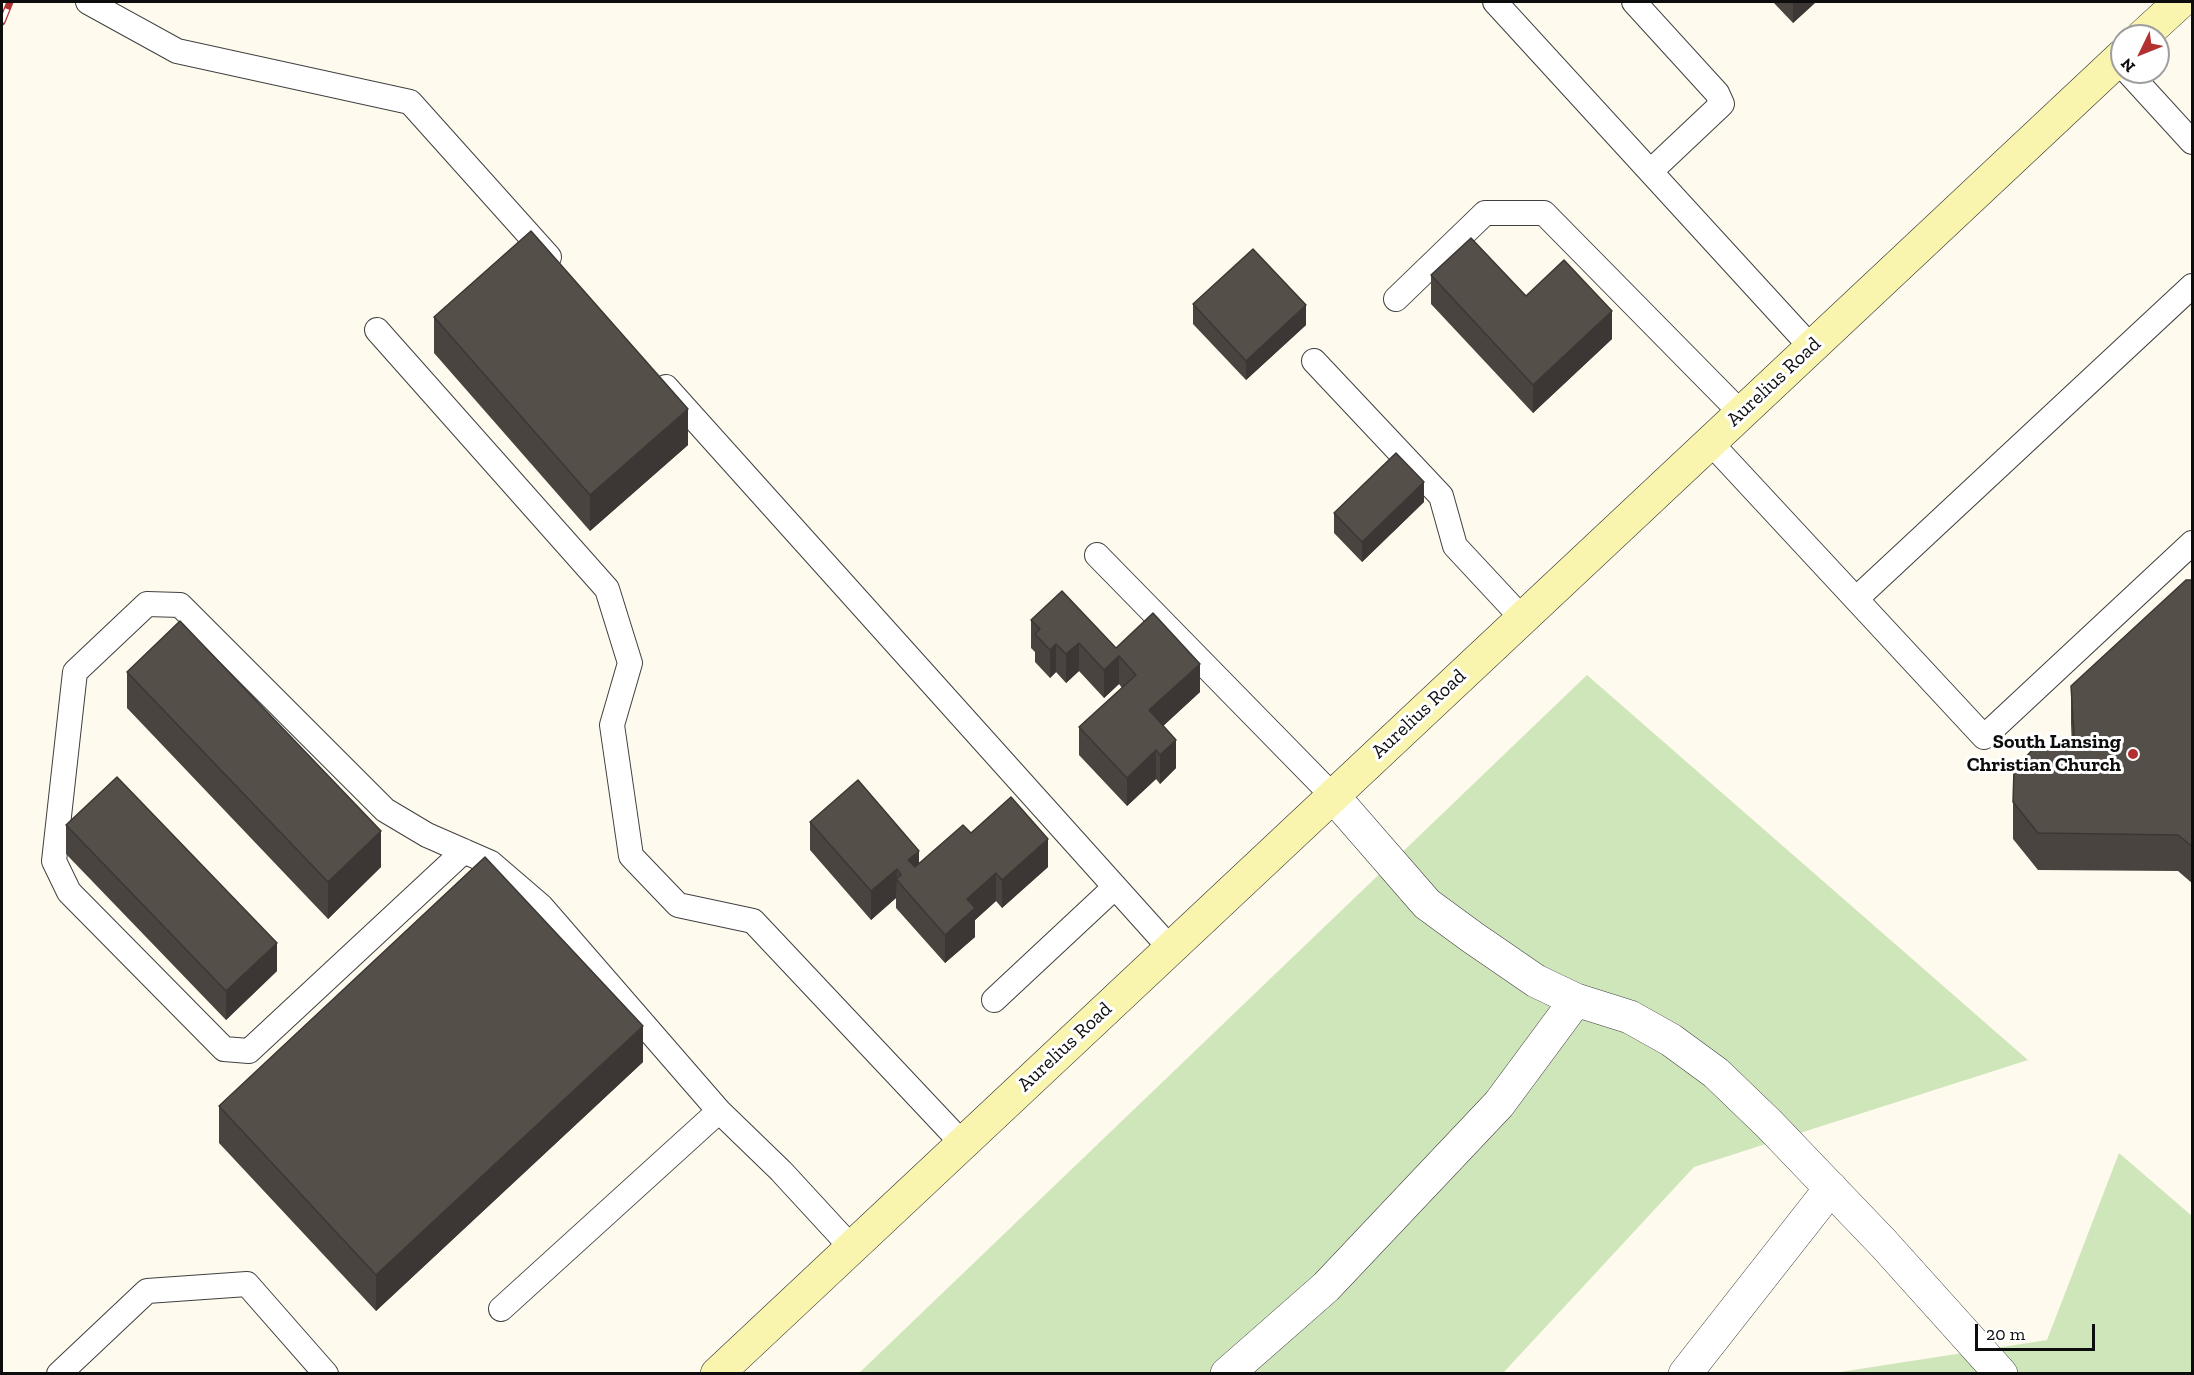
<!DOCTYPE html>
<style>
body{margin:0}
#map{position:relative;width:2194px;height:1375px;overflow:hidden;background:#fefbee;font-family:"Zilla Slab",serif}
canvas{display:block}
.frame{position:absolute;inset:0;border:3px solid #0d0d0d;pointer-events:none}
.north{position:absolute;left:2110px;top:24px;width:60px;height:60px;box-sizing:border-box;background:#fff;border:2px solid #9e9e9e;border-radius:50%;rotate:227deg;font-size:16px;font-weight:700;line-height:24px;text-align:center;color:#0d0d0d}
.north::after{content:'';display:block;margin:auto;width:21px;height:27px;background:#b23030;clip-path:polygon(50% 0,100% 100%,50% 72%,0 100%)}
.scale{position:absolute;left:1975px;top:1324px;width:120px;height:27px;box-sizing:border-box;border:3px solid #0d0d0d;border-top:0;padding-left:8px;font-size:18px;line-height:21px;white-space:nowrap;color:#0d0d0d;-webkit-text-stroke:4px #fff;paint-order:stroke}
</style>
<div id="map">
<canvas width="2194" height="1375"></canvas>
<div class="frame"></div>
<div class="north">N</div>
<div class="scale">20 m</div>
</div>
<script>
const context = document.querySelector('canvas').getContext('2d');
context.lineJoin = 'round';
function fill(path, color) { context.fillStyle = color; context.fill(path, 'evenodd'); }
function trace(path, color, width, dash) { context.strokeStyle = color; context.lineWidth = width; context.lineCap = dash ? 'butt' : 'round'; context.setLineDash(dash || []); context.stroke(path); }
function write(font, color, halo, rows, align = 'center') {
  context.font = font + ' "Zilla Slab",serif'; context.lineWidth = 6; context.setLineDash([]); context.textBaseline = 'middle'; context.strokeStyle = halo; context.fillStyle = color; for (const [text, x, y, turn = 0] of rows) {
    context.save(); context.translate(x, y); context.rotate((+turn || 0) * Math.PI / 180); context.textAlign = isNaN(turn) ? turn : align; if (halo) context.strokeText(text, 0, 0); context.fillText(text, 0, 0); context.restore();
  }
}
const green = new Path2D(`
 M 1587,675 L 2028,1060 L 1694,1167 L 1503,1373 L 858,1374 Z
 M 2119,1153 L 2192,1216 L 2192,1373 L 1827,1374 L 2047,1340 Z`);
const lane = new Path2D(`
 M 88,2 L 177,51 L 410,102 L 549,257
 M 1495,2 L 1811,347
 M 1634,2 L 1717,93 L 1722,104 L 1651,171
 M 2128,72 L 2192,142
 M 1396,299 L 1485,213 L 1544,213 L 1741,413
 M 377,330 L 607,589 L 630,663 L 612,725 L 631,856 L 678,905 L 753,921 L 962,1143
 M 1314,361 L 1441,496 L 1455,546 L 1522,618
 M 666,387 L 1170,948
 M 1710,442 L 1984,737 L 2192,543
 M 1097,555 L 1333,796
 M 1856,599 L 2192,286
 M 464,851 L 249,1051 L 224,1049 L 69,892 L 54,861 L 75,672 L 147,604 L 180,605 L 385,810 L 427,835 L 491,863 L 541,906 L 719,1111
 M 994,1000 L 1115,887
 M 501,1309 L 719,1111 L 781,1171 L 851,1247
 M 59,1374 L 147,1291 L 247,1284 L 326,1374`);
const street = new Path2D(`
 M 1333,796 L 1427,904 L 1472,937 L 1536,981 L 1576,1000 L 1630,1017 L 1671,1040 L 1716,1073 L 1769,1124 L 1884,1244 L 2001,1374
 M 1227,1374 L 1326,1287 L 1499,1104 L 1576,1000
 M 1685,1374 L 1831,1188`);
const secondary = new Path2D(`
 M 2143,36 L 2180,2
 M 717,1374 L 2122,56`);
const rail = new Path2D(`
 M 2,22 L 10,2`);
const wall = new Path2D(`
 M 1773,2 L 1816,2 L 1793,23 Z
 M 1431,275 L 1526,296 L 1612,339 L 1533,413 L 1431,304 Z
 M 1193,304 L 1306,325 L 1246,380 L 1193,324 Z
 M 434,317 L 688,445 L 590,531 L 434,353 Z
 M 1424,502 L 1362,562 L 1334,533 L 1334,513 Z
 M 2193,580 L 2193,884 L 2178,871 L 2038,870 L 2013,839 L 2013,802 L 2072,749 L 2071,723 L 2071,686 Z
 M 1031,620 L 1116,648 L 1200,692 L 1163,726 L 1176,768 L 1160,784 L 1156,779 L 1127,806 L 1079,755 L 1079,727 L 1122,688 L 1119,684 L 1104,698 L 1079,671 L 1066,683 L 1056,672 L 1050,678 L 1035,662 L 1035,652 L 1031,648 Z
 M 127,672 L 381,867 L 328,919 L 127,708 Z
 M 810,822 L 919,863 L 971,833 L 1048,867 L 1002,908 L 996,901 L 975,920 L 975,937 L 945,963 L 896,908 L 896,898 L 871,920 L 810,850 Z
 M 66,825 L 277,971 L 226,1020 L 66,854 Z
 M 643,1062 L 376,1311 L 219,1143 L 219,1106 Z`);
const shadedWall = new Path2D(`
 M 1793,2 L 1816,2 L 1793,23 Z
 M 1306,305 L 1306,325 L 1246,380 L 1246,361 Z
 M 1612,311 L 1612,339 L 1533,413 L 1533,385 Z
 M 688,409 L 688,445 L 590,531 L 590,495 Z
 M 1424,482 L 1424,502 L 1362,562 L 1362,542 Z
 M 1079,643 L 1079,671 L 1066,683 L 1066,654 Z
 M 1056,644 L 1056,672 L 1050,678 L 1050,650 Z
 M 1119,656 L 1119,684 L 1104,698 L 1104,670 Z
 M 1200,664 L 1200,692 L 1149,739 L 1149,710 Z
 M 1176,740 L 1176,768 L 1160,784 L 1160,755 Z
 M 1156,750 L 1156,779 L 1127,806 L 1127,778 Z
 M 381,831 L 381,867 L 328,919 L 328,882 Z
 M 1048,839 L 1048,867 L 1002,908 L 1002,880 Z
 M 919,851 L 919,879 L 908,860 Z
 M 897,869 L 896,898 L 871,920 L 871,891 Z
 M 996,873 L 996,901 L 975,920 L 975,937 L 945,963 L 945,935 L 967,899 Z
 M 277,943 L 277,971 L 226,1020 L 226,991 Z
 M 643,1026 L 643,1062 L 376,1311 L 376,1275 Z`);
const building = new Path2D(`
 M 531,231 L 688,409 L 590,495 L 434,317 Z
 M 1471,238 L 1526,296 L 1564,260 L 1612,311 L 1533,385 L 1431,275 Z
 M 1253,249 L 1306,305 L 1246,361 L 1193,304 Z
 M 1396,453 L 1424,482 L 1362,542 L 1334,513 Z
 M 2186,580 L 2193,580 L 2193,847 L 2178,835 L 2038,833 L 2013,802 L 2014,770 L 2034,748 L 2075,749 L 2071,686 Z
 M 1062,591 L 1116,648 L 1153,613 L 1200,664 L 1149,710 L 1176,740 L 1160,755 L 1156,750 L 1127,778 L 1079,727 L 1136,675 L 1119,656 L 1104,670 L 1079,643 L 1066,654 L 1056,644 L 1050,650 L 1035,634 L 1040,629 L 1031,620 Z
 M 180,621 L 381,831 L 328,882 L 127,672 Z
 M 117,777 L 277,943 L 226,991 L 66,825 Z
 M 858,780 L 919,851 L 908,860 L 915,867 L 963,825 L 971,833 L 1011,797 L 1048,839 L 1002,880 L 996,873 L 967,899 L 975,908 L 945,935 L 896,879 L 901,875 L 897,869 L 871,891 L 810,822 Z
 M 485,857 L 643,1026 L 376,1275 L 219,1106 Z`);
const markers = [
 [2133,754,6,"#b23030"]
];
const streetNames = [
 ["Aurelius Road",1774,382,-43],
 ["Aurelius Road",1419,714,-43],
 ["Aurelius Road",1065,1047,-43]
];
const poiNames = [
 ["South Lansing",2121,742],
 ["Christian Church",2121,765]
];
fill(green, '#cfe6ba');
trace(lane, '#404040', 26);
trace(street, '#404040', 34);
trace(secondary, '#2f2f2f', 34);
trace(lane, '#fff', 24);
trace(street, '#fff', 33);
trace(secondary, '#f9f4ae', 33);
trace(rail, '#b23030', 7);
trace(rail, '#fff', 4.5, [14]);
fill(wall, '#494440');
fill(shadedWall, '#3c3734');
fill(building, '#554f4a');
trace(building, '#3c3734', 1.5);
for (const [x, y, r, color] of markers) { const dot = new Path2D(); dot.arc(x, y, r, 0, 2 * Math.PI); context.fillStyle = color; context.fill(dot); trace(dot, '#fff', 2); }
write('20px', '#0d0d0d', '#fff', streetNames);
write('bold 20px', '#0d0d0d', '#fff', poiNames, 'right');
</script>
